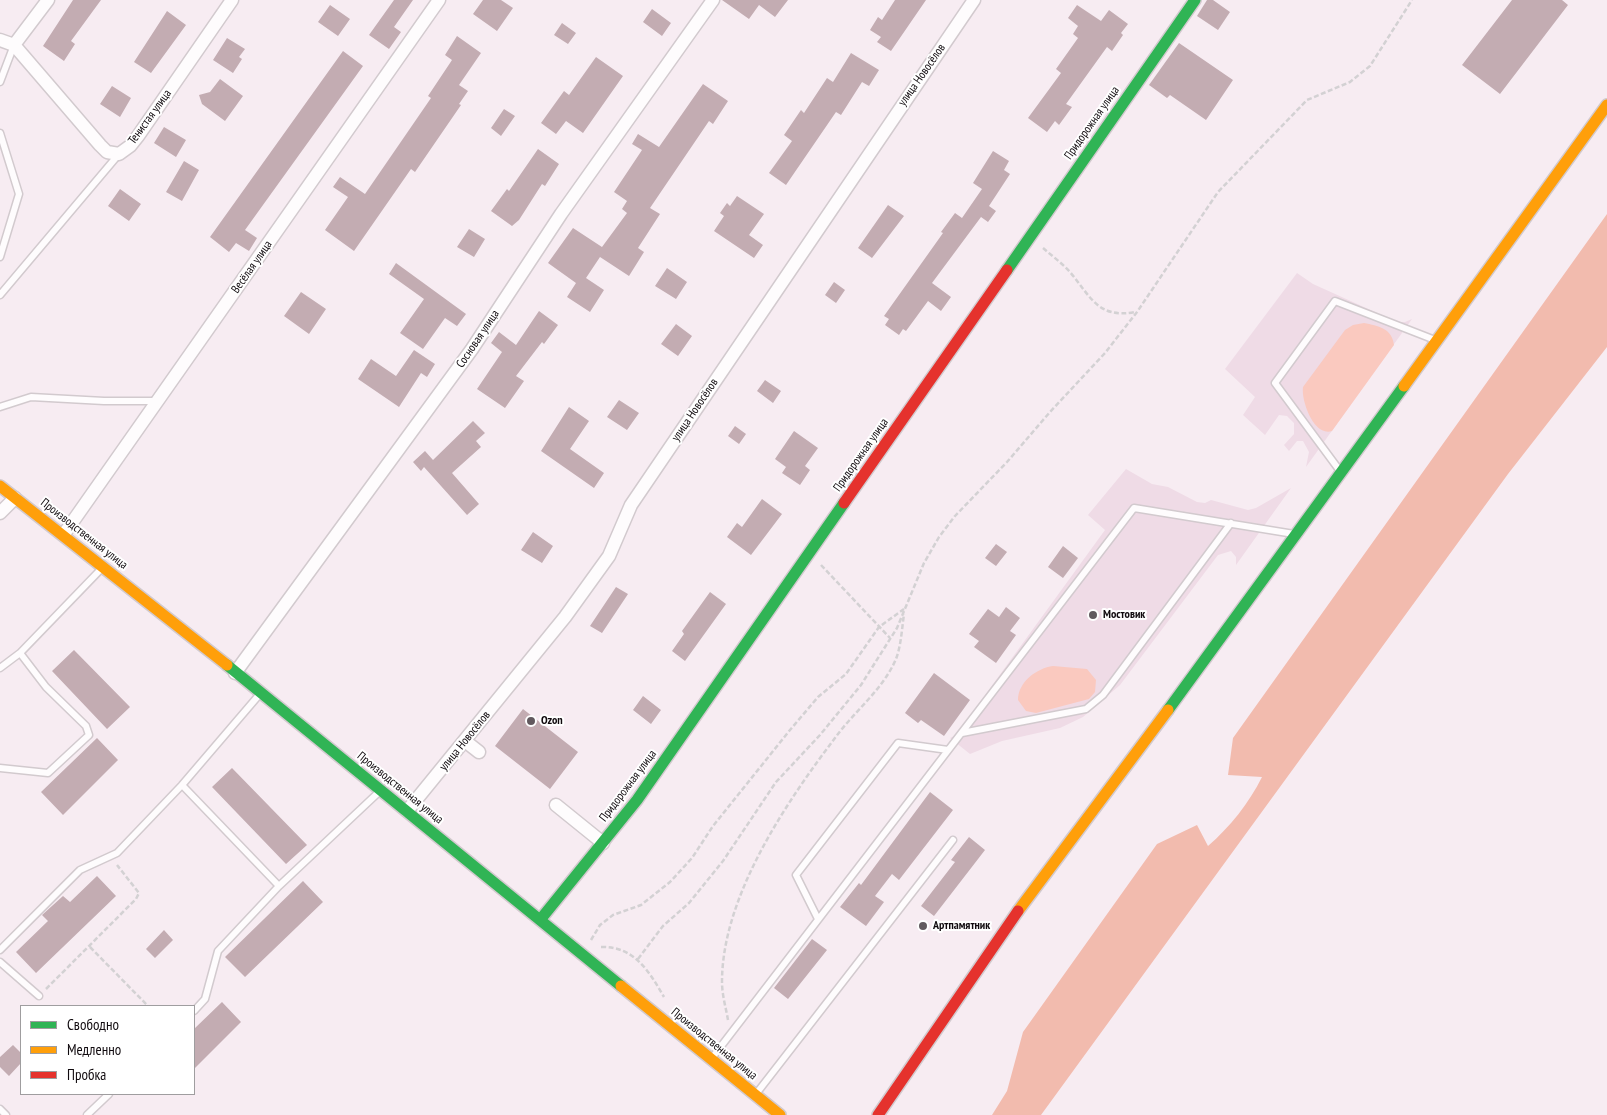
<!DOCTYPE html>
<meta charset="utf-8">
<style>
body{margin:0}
#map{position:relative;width:1607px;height:1115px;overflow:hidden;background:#f7ecf2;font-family:"PT Sans Narrow",sans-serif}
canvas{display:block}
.legend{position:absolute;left:20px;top:1005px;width:175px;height:90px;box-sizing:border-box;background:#fff;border:1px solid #9f9d9f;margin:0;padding:6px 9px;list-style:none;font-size:15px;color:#100a0e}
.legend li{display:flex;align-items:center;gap:10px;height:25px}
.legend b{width:25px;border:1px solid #9f9d9f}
</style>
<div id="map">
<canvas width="1607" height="1115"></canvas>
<ul class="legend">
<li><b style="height:6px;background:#30b455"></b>Свободно</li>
<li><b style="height:6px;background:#ff9f0a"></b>Медленно</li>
<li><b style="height:6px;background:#e5322d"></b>Пробка</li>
</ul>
</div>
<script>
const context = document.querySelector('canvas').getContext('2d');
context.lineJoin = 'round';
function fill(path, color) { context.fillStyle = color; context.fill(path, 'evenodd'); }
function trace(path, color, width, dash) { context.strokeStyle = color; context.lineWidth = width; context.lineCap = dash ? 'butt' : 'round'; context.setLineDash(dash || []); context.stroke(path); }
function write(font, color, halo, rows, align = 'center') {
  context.font = font + ' "PT Sans Narrow",sans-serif'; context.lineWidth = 4; context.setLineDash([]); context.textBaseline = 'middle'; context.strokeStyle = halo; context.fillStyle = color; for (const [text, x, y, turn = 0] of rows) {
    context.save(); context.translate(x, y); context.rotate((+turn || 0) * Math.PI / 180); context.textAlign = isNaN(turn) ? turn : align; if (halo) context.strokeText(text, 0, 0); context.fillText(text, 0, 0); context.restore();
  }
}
const built = new Path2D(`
 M 1297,273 L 1313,284 L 1386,317 L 1398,322 L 1405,322 L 1412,319 L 1306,467 L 1309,452 L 1303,441 L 1297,441 L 1289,451 L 1284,445 L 1294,434 L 1294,423 L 1287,416 L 1279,415 L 1265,435 L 1243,415 L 1255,397 L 1225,369 Z
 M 1126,469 L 1152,484 L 1168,487 L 1197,502 L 1205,503 L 1211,500 L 1248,510 L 1256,508 L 1291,488 L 1236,565 L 1236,557 L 1231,551 L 1218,555 L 1120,685 L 1083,717 L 1060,728 L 1002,741 L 970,754 L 950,738 L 956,735 L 1105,530 L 1088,515 Z`);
const green = new Path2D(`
 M 1364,323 C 1378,326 1392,328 1394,345 L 1332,431 C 1314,437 1301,401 1303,387 L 1345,330 L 1353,325 Z
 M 1053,666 L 1087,669 L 1096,680 L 1095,692 L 1089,699 L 1036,713 L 1026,711 L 1018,700 C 1018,682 1037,668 1053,666 Z`);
const forest = new Path2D(`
 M 1607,214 L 1607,347 L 1508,474 L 1041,1115 L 992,1115 L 1007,1091 L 1023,1032 L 1157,844 L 1197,825 L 1208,846 C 1230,827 1249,803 1262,777 L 1228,775 L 1233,738 Z`);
const building = new Path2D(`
 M 73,0 L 101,0 L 71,41 L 75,44 L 64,61 L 43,46 Z
 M 394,0 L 413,0 L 394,27 L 401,32 L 389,49 L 369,35 Z
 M 483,0 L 501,0 L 513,8 L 497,31 L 473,14 Z
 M 722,0 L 788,0 L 775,17 L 759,5 L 749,19 Z
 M 895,0 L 926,0 L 891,51 L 877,42 L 881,37 L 870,30 L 878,17 L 882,20 Z
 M 1207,0 L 1213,0 L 1230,12 L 1218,30 L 1197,16 Z
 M 1512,0 L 1562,0 L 1568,5 L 1500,94 L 1462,65 Z
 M 330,5 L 350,19 L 338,36 L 318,22 Z
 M 1077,5 L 1101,21 L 1109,10 L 1128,24 L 1121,33 L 1123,35 L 1112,51 L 1107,47 L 1066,104 L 1072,107 L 1059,125 L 1055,121 L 1047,132 L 1028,118 L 1061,73 L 1056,69 L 1078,38 L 1073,34 L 1078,26 L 1068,18 Z
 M 652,9 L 671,23 L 662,36 L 643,22 Z
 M 167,11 L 186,25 L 151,73 L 134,62 Z
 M 562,23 L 576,33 L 568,44 L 554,35 Z
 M 457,36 L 481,53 L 459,85 L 468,91 L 459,104 L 461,105 L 415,172 L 411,169 L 354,251 L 325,230 L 348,197 L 333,187 L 340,177 L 365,194 L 431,98 L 428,96 L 452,60 L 445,55 Z
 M 227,38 L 245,49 L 239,57 L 242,59 L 233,73 L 213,60 Z
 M 1179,43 L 1233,80 L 1206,120 L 1170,95 L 1167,98 L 1149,85 Z
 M 343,51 L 363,66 L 245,230 L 257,238 L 249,251 L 236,243 L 229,252 L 210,237 Z
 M 851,53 L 879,70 L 869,86 L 862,82 L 841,115 L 836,112 L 786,185 L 769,173 L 792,141 L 784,135 L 801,110 L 804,113 L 827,78 L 833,82 Z
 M 596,57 L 623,76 L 583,133 L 566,121 L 556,134 L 541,123 L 564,91 L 569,95 Z
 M 220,79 L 243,96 L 225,121 L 202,104 L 199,95 L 210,92 Z
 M 703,84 L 728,101 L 713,124 L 709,121 L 650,208 L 660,214 L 638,248 L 644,252 L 629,276 L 600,257 L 586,278 L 604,290 L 590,312 L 567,297 L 576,283 L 548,263 L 573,228 L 602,247 L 627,213 L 622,209 L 627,201 L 614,192 L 642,150 L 632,144 L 638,134 L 659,147 Z
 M 112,86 L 131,98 L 120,117 L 100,104 Z
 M 504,109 L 515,116 L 501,136 L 491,128 Z
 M 164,127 L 186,140 L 176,157 L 154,143 Z
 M 538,149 L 559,164 L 545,186 L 542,184 L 519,220 L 512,226 L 491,211 L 507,189 L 509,191 Z
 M 993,151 L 1009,161 L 1004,170 L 1010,174 L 989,206 L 996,211 L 988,222 L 981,217 L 932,283 L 951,297 L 941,311 L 928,301 L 906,331 L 903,329 L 899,335 L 885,325 L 889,319 L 884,316 L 943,233 L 941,232 L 955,213 L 962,218 L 982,189 L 973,183 Z
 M 184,161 L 199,170 L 182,201 L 166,192 Z
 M 120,189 L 141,204 L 129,221 L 108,206 Z
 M 737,196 L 764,214 L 749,235 L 763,245 L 754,258 L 714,231 L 724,216 L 720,213 L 727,203 L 730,206 Z
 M 888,205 L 904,216 L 872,258 L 858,248 Z
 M 469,229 L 485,239 L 474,257 L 457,247 Z
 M 396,263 L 466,314 L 457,326 L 445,318 L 423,349 L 400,333 L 424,299 L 389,274 Z
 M 667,268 L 687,282 L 676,299 L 655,286 Z
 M 834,282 L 845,290 L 836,303 L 825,295 Z
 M 301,292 L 326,309 L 309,334 L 284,316 Z
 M 539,311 L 558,325 L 544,344 L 542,342 L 516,376 L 524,381 L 505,408 L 477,389 L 502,352 L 491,343 L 499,332 L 516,345 Z
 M 676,324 L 692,336 L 678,356 L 661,344 Z
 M 414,350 L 435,364 L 427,377 L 421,373 L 399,407 L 358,379 L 371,359 L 396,376 Z
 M 765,380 L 781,391 L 773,403 L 757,391 Z
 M 619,400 L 639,413 L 627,430 L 607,417 Z
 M 569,407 L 589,421 L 570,449 L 604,473 L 594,488 L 541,451 Z
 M 473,421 L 485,433 L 476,441 L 481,447 L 452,473 L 479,504 L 467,515 L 424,467 L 421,471 L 413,462 L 425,451 L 433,460 Z
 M 735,426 L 746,434 L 739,444 L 728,436 Z
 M 794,431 L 818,448 L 805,466 L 810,470 L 800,485 L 782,473 L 786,467 L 775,459 Z
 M 762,499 L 782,514 L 751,555 L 727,537 L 737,523 L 742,527 Z
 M 533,532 L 553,546 L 542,563 L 521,550 Z
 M 996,544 L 1007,552 L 996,566 L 985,558 Z
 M 1063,546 L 1078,558 L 1063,578 L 1048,567 Z
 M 616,587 L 628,594 L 602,633 L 590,626 Z
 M 710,592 L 726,604 L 685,661 L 672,651 L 684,634 L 682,631 Z
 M 1006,607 L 1020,618 L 1010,631 L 1016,635 L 996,663 L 974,647 L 979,641 L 969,634 L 988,609 L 999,617 Z
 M 74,650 L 130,707 L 107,729 L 52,671 Z
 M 934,673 L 970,700 L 944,736 L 921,720 L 918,723 L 905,713 Z
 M 643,696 L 661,710 L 651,724 L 633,710 Z
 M 523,709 L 578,752 L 550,789 L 495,746 Z
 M 97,738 L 118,760 L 63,815 L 41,792 Z
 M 232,768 L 307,845 L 286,864 L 212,787 Z
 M 930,792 L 953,810 L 899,880 L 892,874 L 875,896 L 884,902 L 866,926 L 840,907 L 859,883 L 861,885 Z
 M 969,837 L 985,850 L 934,916 L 921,906 L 955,862 L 951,860 Z
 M 97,876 L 116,896 L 36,973 L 16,952 L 48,921 L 42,915 L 63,896 L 70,902 Z
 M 303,881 L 323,902 L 245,977 L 225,957 Z
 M 164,930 L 173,940 L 155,958 L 146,949 Z
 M 812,939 L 827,950 L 788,999 L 774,988 Z
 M 222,1002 L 241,1022 L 194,1069 L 194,1029 Z
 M 13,1045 L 21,1053 L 21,1063 L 9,1076 L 0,1067 L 0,1057 Z`);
const path = new Path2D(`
 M 1043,248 C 1052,256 1062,263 1070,272 C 1091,297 1098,319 1135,312
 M 821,565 L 890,638
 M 591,940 L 600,925 L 613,915 L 641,905 L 670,882 L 692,858 L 713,826 L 790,730 L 818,697 L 846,674 L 879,627 L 904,609
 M 90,947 L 148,1006
 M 601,947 C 634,946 649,971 664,997
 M 638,959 L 663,926 L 689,903 L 723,861 L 776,782 L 820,735 L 861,685 L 897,628 L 924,563 L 939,537 L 955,516 L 1007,462 L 1050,412 L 1105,353 L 1137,312 L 1218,192 L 1307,100 L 1350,82 L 1370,66 L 1412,0
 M 46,989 L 136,899 L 139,893 L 117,865
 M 728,1020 C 726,1008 722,995 722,982 C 722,896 787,801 838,734 C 857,709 883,689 896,659 C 901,646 902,628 904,614`);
const lane = new Path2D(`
 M 0,82 L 14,45
 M 0,133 L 19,194 L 0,257
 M 0,295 L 119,154
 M 0,407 L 31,397 L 104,401 L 157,401
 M 1340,471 L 1275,383 L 1335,301 L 1435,340
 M 0,668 L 20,653
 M 962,733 L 1086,709 L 1103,695 L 1231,523
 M 0,768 L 48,773 L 89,735 L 86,726 L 46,687 L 20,653 L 103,567
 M 182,785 L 279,886
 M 818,919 L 796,875 L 898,743 L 948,750
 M 0,950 L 80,870 L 117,853 L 182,785 L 259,695
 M 0,962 L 39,996
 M 194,1011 L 205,999 L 218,951 L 279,886 L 380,791
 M 712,1058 L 1134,508 L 1294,534
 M 756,1094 L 953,840
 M 0,1109 L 6,1115
 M 87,1115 L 109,1094`);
const street = new Path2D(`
 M 0,40 L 14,45 L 100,145 L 107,152 L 119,154 L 130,146 L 138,136 L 232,0
 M 14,45 L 48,0
 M 0,513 L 15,498
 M 64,534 L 439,0
 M 235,673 L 472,349 L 561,214 L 713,0
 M 465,741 L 479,752
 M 556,805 L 603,843
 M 407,811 L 565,617 L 609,556 L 631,505 L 974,0`);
const fast = new Path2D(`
 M 1007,270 L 1195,0
 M 227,665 L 621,986
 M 1168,710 L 1404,386
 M 540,920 L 637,800 L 844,503`);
const slow = new Path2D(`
 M 1404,386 L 1607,105
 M 0,486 L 227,665
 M 1018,911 L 1168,710
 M 621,986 L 780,1115`);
const jam = new Path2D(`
 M 844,503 L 1007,270
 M 878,1115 L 1018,911`);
const markers = [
 [1093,615,5,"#61595e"],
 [531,721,5,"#61595e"],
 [923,926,5,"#61595e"]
];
const streetNames = [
 ["улица Новосёлов",922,75,-55],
 ["Тенистая улица",150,117,-54],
 ["Придорожная улица",1092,123,-55],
 ["Весёлая улица",252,267,-55],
 ["Сосновая улица",478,339,-56],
 ["улица Новосёлов",695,410,-56],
 ["Придорожная улица",861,455,-55],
 ["Производственная улица",84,534,38],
 ["улица Новосёлов",465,741,-51],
 ["Придорожная улица",628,786,-53],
 ["Производственная улица",400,788,39],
 ["Производственная улица",714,1044,39]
];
const poiNames = [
 ["Мостовик",1103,615],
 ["Ozon",541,721],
 ["Артпамятник",933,926]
];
fill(built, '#efdbe6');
fill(green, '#fac9bf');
fill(forest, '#f2bbae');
fill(building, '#c3acb2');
trace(lane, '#d2cace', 9);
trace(street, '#d2cace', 15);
trace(fast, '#d2cace', 14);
trace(slow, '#d2cace', 14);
trace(jam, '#d2cace', 14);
trace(path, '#d3d1d3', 2.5, [5, 2.5]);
trace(lane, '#fefcfd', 6);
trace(street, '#fefcfd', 12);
trace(fast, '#30b455', 11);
trace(slow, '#ff9f0a', 11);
trace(jam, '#e5322d', 11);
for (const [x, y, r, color] of markers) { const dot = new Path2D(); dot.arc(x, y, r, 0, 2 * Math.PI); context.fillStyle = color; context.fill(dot); trace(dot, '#fff', 2); }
write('12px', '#100a0e', '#fff', streetNames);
write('bold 12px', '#100a0e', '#fff', poiNames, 'left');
</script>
